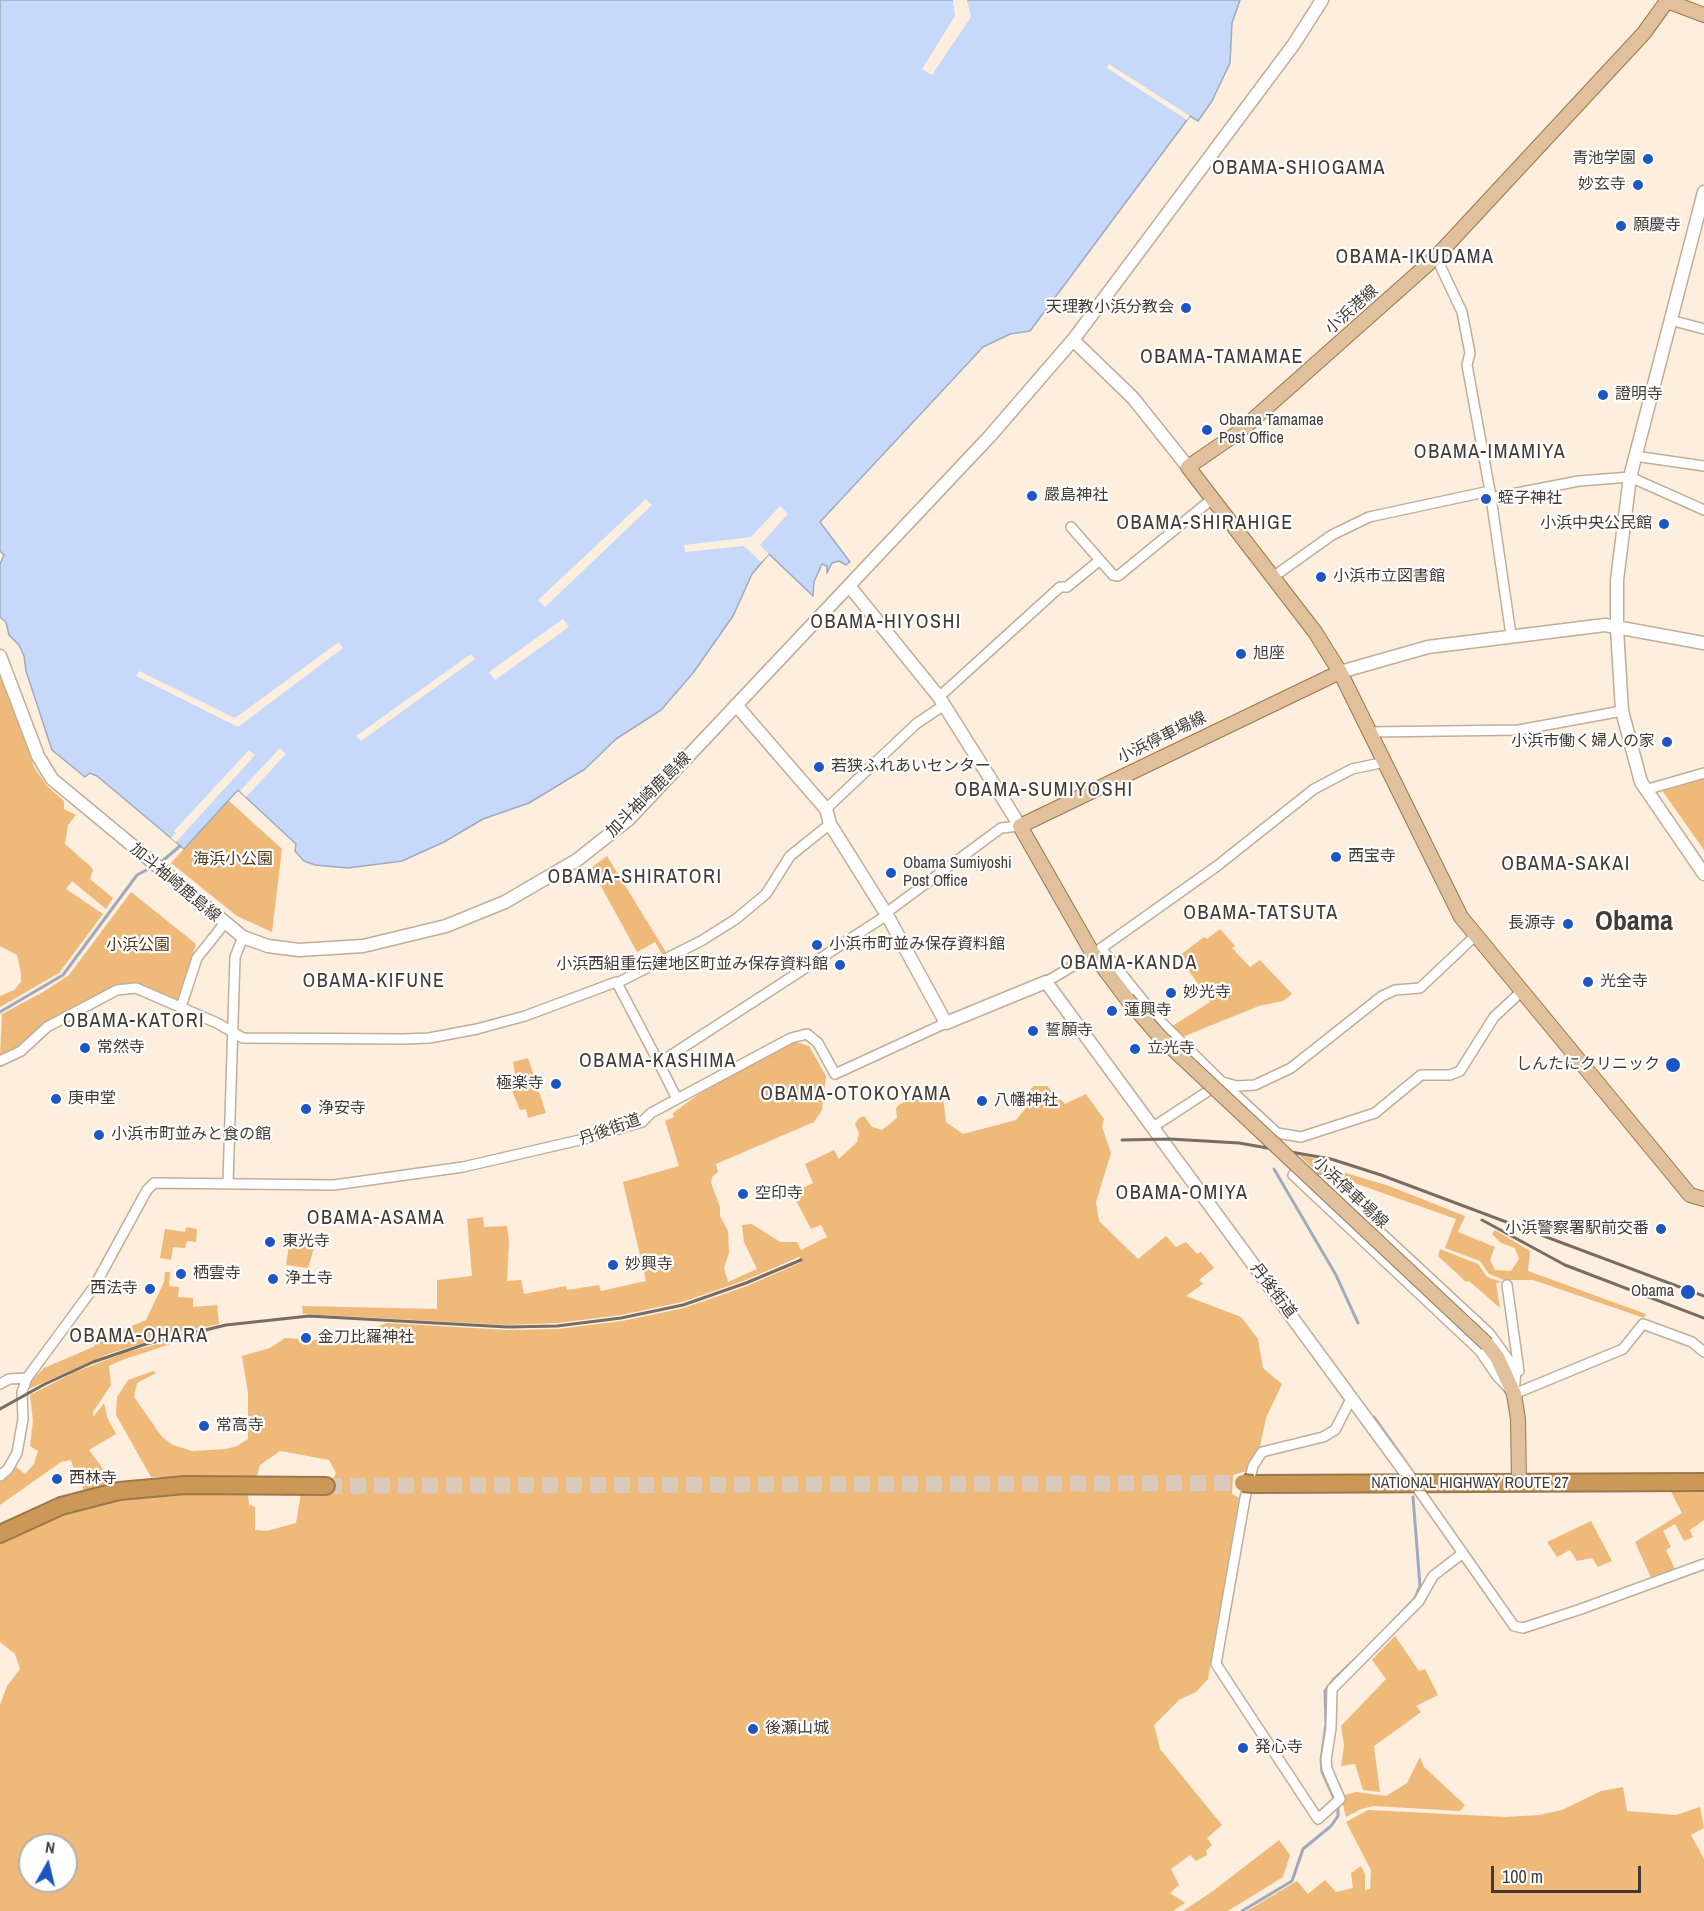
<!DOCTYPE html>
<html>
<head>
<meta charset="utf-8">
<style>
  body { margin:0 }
  #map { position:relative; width:1704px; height:1911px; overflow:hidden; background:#feeedd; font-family:"Archivo Narrow",sans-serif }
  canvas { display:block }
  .north { position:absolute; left:18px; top:1833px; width:60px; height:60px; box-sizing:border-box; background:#fff; border:2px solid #b4b1ad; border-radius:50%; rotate:8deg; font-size:16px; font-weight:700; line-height:24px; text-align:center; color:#433b33 }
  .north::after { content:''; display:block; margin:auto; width:21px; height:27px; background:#1d56c2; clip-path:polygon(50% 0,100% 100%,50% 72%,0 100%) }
  .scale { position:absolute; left:1491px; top:1866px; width:150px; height:27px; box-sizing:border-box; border:3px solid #433b33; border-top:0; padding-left:8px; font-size:18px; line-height:21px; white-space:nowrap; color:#433b33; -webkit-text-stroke:4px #fff; paint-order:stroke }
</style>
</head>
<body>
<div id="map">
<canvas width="1704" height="1911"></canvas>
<div class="north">N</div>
<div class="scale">100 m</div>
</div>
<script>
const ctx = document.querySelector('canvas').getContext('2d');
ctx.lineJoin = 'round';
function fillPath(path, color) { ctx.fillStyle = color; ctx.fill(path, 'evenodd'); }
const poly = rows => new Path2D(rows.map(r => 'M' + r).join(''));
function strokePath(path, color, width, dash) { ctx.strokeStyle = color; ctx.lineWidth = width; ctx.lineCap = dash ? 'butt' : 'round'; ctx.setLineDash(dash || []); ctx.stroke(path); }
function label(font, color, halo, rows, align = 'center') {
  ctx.font = font + ' "Archivo Narrow","Noto Sans JP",sans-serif'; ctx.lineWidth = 4.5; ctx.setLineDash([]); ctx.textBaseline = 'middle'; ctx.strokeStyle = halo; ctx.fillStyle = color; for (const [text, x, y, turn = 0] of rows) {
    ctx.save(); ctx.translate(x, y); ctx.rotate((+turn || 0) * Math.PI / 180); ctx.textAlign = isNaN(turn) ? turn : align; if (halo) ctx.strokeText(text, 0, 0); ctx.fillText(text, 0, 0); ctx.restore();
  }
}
fillPath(poly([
  [0,671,34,767,47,786,64,801,64,809,76,815,68,825,65,844,91,867,93,870,90,879,113,898,106,909,72,881,66,889,103,914,59,973,0,1007,0,996,14,990,21,982,21,973,17,955,0,946],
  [1704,778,1704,850,1661,789],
  [228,800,282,849,272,932,237,916,171,863],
  [607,856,667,954,663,956,655,942,637,952,591,868],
  [131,892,196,944,180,998,174,1000,142,985,121,985,49,1020,14,1049,0,1055,2,1014,43,992,69,975],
  [1220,929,1235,946,1232,948,1250,967,1260,960,1292,994,1283,1001,1259,1006,1182,1037,1171,1027,1210,1002,1179,956,1204,937,1207,939],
  [793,1041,809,1046,826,1076,822,1110,814,1122,716,1164,718,1172,712,1177,711,1183,720,1207,720,1216,728,1231,729,1253,724,1268,728,1282,757,1269,744,1242,742,1225,752,1224,780,1242,797,1242,801,1250,827,1237,821,1225,811,1229,792,1193,813,1183,805,1164,834,1150,839,1159,857,1142,859,1133,855,1124,859,1118,864,1116,872,1127,882,1130,897,1118,896,1108,900,1104,938,1088,943,1097,946,1122,963,1134,1016,1120,1025,1109,1025,1094,1034,1086,1047,1086,1065,1104,1086,1094,1104,1119,1102,1127,1111,1153,1096,1202,1099,1221,1138,1259,1166,1236,1176,1247,1186,1242,1197,1254,1201,1252,1214,1268,1199,1280,1203,1284,1186,1296,1241,1317,1258,1339,1263,1368,1282,1384,1266,1418,1259,1451,1247,1471,1233,1475,1232,1494,1239,1498,1208,1679,1196,1692,1179,1700,1154,1725,1160,1749,1222,1825,1207,1838,1212,1845,1206,1851,1207,1855,1196,1861,1190,1855,1171,1869,1179,1885,1170,1893,1185,1903,1173,1911,0,1911,0,1705,7,1686,20,1669,15,1654,0,1642,0,1543,33,1526,67,1513,105,1502,150,1495,248,1495,249,1504,255,1507,255,1530,267,1531,296,1523,301,1493,326,1492,336,1473,329,1460,280,1451,260,1465,257,1476,151,1477,116,1415,117,1397,128,1380,153,1371,156,1373,137,1383,134,1397,162,1437,173,1445,192,1451,226,1449,237,1446,248,1439,248,1393,242,1356,270,1348,285,1338,298,1339,300,1343,309,1344,313,1340,330,1338,351,1340,358,1334,387,1323,508,1330,558,1329,622,1321,684,1308,747,1286,802,1262,799,1257,746,1280,682,1302,621,1315,557,1323,508,1325,303,1314,302,1306,437,1309,437,1280,472,1276,467,1219,483,1217,484,1227,507,1226,509,1242,507,1281,521,1280,524,1294,566,1286,567,1290,599,1285,601,1291,646,1281,623,1182,679,1166,665,1121,674,1117,673,1113,706,1089],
  [30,1845,66,1845,66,1881,30,1881],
  [528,1058,546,1113,528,1118,526,1109,520,1110,511,1088,502,1090,499,1077,515,1073,513,1062],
  [1299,1155,1327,1161,1326,1167,1389,1186,1465,1216,1458,1232,1495,1247,1490,1260,1495,1270,1511,1271,1519,1259,1515,1248,1501,1243,1492,1234,1495,1230,1530,1251,1528,1271,1646,1314,1644,1318,1533,1280,1504,1280,1489,1274,1480,1261,1445,1248,1456,1219,1346,1180,1318,1173],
  [186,1227,197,1229,196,1242,187,1241,185,1248,173,1247,171,1260,160,1258,165,1229,185,1232],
  [291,1232,300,1233,299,1239,316,1241,308,1268,286,1265],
  [1440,1249,1478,1264,1487,1277,1502,1282,1496,1283,1500,1308,1469,1281,1466,1282,1438,1256],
  [165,1272,170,1272,169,1286,179,1287,178,1297,193,1298,193,1307,217,1305,219,1324,176,1333,108,1354,29,1389,32,1380,44,1368,93,1347,101,1339,146,1320,164,1282],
  [219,1328,122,1360,109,1366,111,1385,93,1412,93,1417,104,1403,107,1417,116,1434,89,1450,116,1486,84,1493,79,1472,74,1470,71,1460,61,1462,0,1505,0,1482,16,1467,25,1474,34,1464,38,1451,30,1446,33,1421,30,1395,75,1372,127,1352],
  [1704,1489,1704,1520,1690,1530,1693,1537,1684,1541,1675,1524,1663,1531,1671,1547,1666,1550,1676,1571,1652,1580,1635,1542,1682,1513,1670,1490],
  [1591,1521,1612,1561,1598,1567,1592,1558,1577,1561,1570,1550,1557,1557,1547,1542],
  [1395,1636,1419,1671,1425,1669,1438,1695,1416,1706,1421,1712,1374,1746,1380,1792,1363,1790,1355,1764,1341,1766,1344,1745,1341,1726,1386,1679,1372,1660],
  [1420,1757,1424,1767,1465,1805,1460,1811,1374,1806,1361,1809,1346,1817,1341,1796,1356,1792,1386,1796,1407,1783],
  [1623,1787,1627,1811,1676,1815,1700,1807,1704,1828,1691,1835,1704,1859,1704,1911,1247,1911,1297,1881,1308,1894,1325,1880,1336,1892,1353,1888,1351,1873,1361,1866,1365,1874,1365,1890,1370,1889,1371,1870,1346,1822,1368,1810,1505,1817,1539,1815,1562,1810,1601,1791],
  [1279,1840,1290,1855,1283,1877,1228,1911,1183,1911,1213,1891]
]), '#efb97a');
const water = poly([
  [0,0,1240,0,1232,23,1230,63,1212,101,1198,121,1190,116,1030,331,1010,334,983,347,820,522,850,562,846,565,839,561,832,563,827,573,827,566,822,564,814,582,813,596,769,554,752,574,733,616,693,673,661,710,616,739,585,769,529,803,483,819,444,842,402,861,348,868,315,865,304,861,295,851,296,844,238,790,184,849,97,776,90,773,85,777,52,750,26,671,24,656,19,645,9,635,6,622,0,617,0,564,4,555,0,551,0,0]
]);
fillPath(water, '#c6d9fa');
strokePath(water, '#9faabe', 1.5);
fillPath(poly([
  [953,0,967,0,971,17,932,75,922,69,955,16],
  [1109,64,1190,116,1187,120,1107,68],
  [646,499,652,505,545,607,538,600],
  [780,506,788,514,760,545,769,554,761,562,744,546,685,552,684,545,751,537],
  [563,619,569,627,495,680,489,672],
  [339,642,343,648,238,727,136,676,139,671,235,718],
  [471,654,475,659,361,741,356,736],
  [280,748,286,754,246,797,240,791],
  [249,750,255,755,176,842,171,838,176,833,174,831]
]), '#feeedd');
strokePath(poly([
  [160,863,180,846],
  [0,1012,63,975,137,875,152,867],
  [1274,1169,1336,1275,1358,1323],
  [1374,1417,1406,1462],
  [1393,1621,1415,1598,1420,1586,1413,1497],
  [1242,1911,1292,1881,1303,1849,1331,1826,1338,1816,1338,1807,1322,1772,1321,1760,1326,1724,1325,1691,1334,1679,1354,1660]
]), '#9faabe', 3);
strokePath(poly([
  [326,1486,1236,1483]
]), '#d9cabb', 16, [16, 8]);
const street = poly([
  [1436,257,1462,312,1470,353,1467,365,1490,491,1511,635],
  [1670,320,1704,329],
  [1635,456,1704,466],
  [1491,498,1579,481,1630,477,1704,510],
  [1071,527,1113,575,1118,576,1212,499],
  [1273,577,1332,535,1369,517,1490,491],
  [939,697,1060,587,1067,587,1100,560],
  [1371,732,1519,730,1622,711],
  [1645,790,1704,773],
  [826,809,916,724,944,705],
  [886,913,1001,828,1020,826],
  [1101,948,1157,1018,1222,1082,1277,1133,1301,1137,1375,1113,1421,1075,1450,1075,1460,1071,1494,1017,1522,991],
  [1046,982,1093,954,1217,866,1314,789,1352,769,1385,762],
  [181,1007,197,958,224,924],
  [0,1061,21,1051,47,1027,117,990,136,988,217,1023,243,1038,404,1039,429,1038,477,1029,525,1016,616,982],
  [659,1063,617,983,701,941,736,919,766,894,790,856,830,824],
  [677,1099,659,1063,887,915],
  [1153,1127,1222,1082,1237,1086,1255,1085,1291,1068,1382,996,1395,990,1420,988,1475,936],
  [1293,1175,1324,1180,1489,1333,1516,1370,1514,1394,1497,1376,1480,1351,1293,1175],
  [228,1183,235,957,243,937],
  [1507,1285,1519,1371],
  [0,1384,9,1379,27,1378],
  [1514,1394,1623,1349,1643,1324,1692,1342,1704,1352],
  [1352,1397,1335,1430,1323,1437,1262,1452,1253,1466,1245,1498,1216,1664,1318,1819,1340,1799,1327,1769,1326,1760,1331,1728,1332,1689,1419,1601,1433,1576,1463,1553],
  [0,1476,8,1469,17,1453,23,1419,22,1392,27,1378,94,1287,147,1190,154,1183,334,1185,463,1167,584,1139,642,1122,651,1113,791,1038,807,1034,818,1043,835,1074,946,1023],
  [1415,1485,1514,1626,1523,1628,1581,1609,1704,1564]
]);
const secondary = poly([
  [1704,192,1630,477,1617,580,1617,629,1622,711,1641,782,1704,874],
  [1073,340,1133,398,1188,467],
  [850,587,939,697,1020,826],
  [0,656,38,756,52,779,243,937,268,946,299,950,363,946,446,926,505,902,577,860,629,819,990,436,1073,340,1294,44,1322,0],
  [1340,672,1428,647,1605,625,1704,643],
  [736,705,826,809,830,824,887,915,946,1023,1046,982,1415,1485]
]);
const primary = poly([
  [1704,15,1667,1,1644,33,1436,257,1239,432,1188,467,1315,632,1340,672,1461,917,1690,1195,1704,1199],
  [1127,999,1093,954,1020,826,1340,672],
  [1487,1344,1497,1357,1514,1394,1518,1419,1519,1483]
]);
const highway = poly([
  [1253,1484,1704,1482],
  [0,1534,61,1506,119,1491,185,1485,326,1486]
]);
strokePath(street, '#c0ae99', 12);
strokePath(secondary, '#c0ae99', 15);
strokePath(primary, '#9c774b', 16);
strokePath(highway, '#9c774b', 20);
strokePath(street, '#fff', 9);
strokePath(secondary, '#fff', 12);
strokePath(primary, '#e0c19b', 14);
strokePath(highway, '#cc9858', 16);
strokePath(poly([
  [1122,1140,1170,1139,1239,1143,1331,1159,1381,1175,1704,1296],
  [1482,1220,1565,1265,1704,1318],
  [0,1409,45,1384,93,1362,146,1344,226,1325,309,1316,508,1327,557,1326,621,1318,683,1305,746,1283,801,1260]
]), '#776d62', 3);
const primaryBridge = poly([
  [1127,999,1159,1036,1487,1344]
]);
const highwayBridge = poly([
  [1243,1483,1253,1484]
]);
strokePath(primaryBridge, '#9c774b', 16, []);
strokePath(highwayBridge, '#9c774b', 20, []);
strokePath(primaryBridge, '#e0c19b', 14);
strokePath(highwayBridge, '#cc9858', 16);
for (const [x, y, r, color] of [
  [1648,159,6,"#1d56c2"],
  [1638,185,6,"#1d56c2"],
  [1621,226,6,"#1d56c2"],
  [1186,308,6,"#1d56c2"],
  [1603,395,6,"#1d56c2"],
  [1207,430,6,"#1d56c2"],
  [1032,496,6,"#1d56c2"],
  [1486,499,6,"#1d56c2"],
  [1664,524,6,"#1d56c2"],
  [1321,577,6,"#1d56c2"],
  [1241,654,6,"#1d56c2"],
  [1667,742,6,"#1d56c2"],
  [819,767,6,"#1d56c2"],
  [1336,857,6,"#1d56c2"],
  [891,873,6,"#1d56c2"],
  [1568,924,6,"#1d56c2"],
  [817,945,6,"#1d56c2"],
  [840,965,6,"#1d56c2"],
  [1588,982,6,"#1d56c2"],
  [1171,993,6,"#1d56c2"],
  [1112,1011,6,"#1d56c2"],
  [1033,1031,6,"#1d56c2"],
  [85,1048,6,"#1d56c2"],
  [1135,1049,6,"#1d56c2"],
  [1673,1065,8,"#1d56c2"],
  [556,1084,6,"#1d56c2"],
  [56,1099,6,"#1d56c2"],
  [982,1101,6,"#1d56c2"],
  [306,1109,6,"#1d56c2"],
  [99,1135,6,"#1d56c2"],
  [743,1194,6,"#1d56c2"],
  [1661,1229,6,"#1d56c2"],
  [270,1242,6,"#1d56c2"],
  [613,1265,6,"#1d56c2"],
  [181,1274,6,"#1d56c2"],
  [273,1279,6,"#1d56c2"],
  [150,1289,6,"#1d56c2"],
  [1688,1292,8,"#1d56c2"],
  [306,1338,6,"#1d56c2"],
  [204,1426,6,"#1d56c2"],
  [57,1479,6,"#1d56c2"],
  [753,1729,6,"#1d56c2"],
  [1243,1748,6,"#1d56c2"]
]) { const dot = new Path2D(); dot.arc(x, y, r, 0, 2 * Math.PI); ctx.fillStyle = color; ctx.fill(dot); strokePath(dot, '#fff', 2); }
label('16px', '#433b33', '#fff', [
  ["青池学園",1636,159,"right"],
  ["妙玄寺",1626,185,"right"],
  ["願慶寺",1633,226],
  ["天理教小浜分教会",1174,308,"right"],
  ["證明寺",1615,395],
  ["Obama Tamamae",1219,421],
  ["Post Office",1219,439],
  ["嚴島神社",1044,496],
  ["蛭子神社",1498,499],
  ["小浜中央公民館",1652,524,"right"],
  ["小浜市立図書館",1333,577],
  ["旭座",1253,654],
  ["小浜市働く婦人の家",1655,742,"right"],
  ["若狭ふれあいセンター",831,767],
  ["西宝寺",1348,857],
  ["Obama Sumiyoshi",903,864],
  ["Post Office",903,882],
  ["長源寺",1556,924,"right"],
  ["小浜市町並み保存資料館",829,945],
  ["小浜西組重伝建地区町並み保存資料館",828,965,"right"],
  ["光全寺",1600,982],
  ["妙光寺",1183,993],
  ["蓮興寺",1124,1011],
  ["誓願寺",1045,1031],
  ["常然寺",97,1048],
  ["立光寺",1147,1049],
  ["しんたにクリニック",1660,1065,"right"],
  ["極楽寺",544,1084,"right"],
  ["庚申堂",68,1099],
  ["八幡神社",994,1101],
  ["浄安寺",318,1109],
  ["小浜市町並みと食の館",111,1135],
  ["空印寺",755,1194],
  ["小浜警察署駅前交番",1649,1229,"right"],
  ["東光寺",282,1242],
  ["妙興寺",625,1265],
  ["栖雲寺",193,1274],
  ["浄土寺",285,1279],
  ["西法寺",138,1289,"right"],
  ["Obama",1674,1292,"right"],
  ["金刀比羅神社",318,1338],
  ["常高寺",216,1426],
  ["西林寺",69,1479],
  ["後瀬山城",765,1729],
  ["発心寺",1255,1748]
], 'left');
label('16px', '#433b33', '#fff', [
  ["小浜港線",1352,310,-42],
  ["小浜停車場線",1162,738,-26],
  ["加斗袖崎鹿島線",649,795,-45],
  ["加斗袖崎鹿島線",175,883,40],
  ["丹後街道",610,1130,-19],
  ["小浜停車場線",1350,1193,43],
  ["丹後街道",1273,1291,53],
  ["NATIONAL HIGHWAY ROUTE 27",1470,1484]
]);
label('16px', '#523613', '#fff', [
  ["海浜小公園",233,860],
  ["小浜公園",138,946]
]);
ctx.letterSpacing = '1.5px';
label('20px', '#433b33', '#fff', [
  ["OBAMA-SHIOGAMA",1299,169],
  ["OBAMA-IKUDAMA",1415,258],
  ["OBAMA-TAMAMAE",1222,358],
  ["OBAMA-IMAMIYA",1490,453],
  ["OBAMA-SHIRAHIGE",1205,524],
  ["OBAMA-HIYOSHI",886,623],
  ["OBAMA-SUMIYOSHI",1044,791],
  ["OBAMA-SAKAI",1566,865],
  ["OBAMA-SHIRATORI",635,878],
  ["OBAMA-TATSUTA",1261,914],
  ["OBAMA-KANDA",1129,964],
  ["OBAMA-KIFUNE",374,982],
  ["OBAMA-KATORI",134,1022],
  ["OBAMA-KASHIMA",658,1062],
  ["OBAMA-OTOKOYAMA",856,1095],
  ["OBAMA-OMIYA",1182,1194],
  ["OBAMA-ASAMA",376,1219],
  ["OBAMA-OHARA",139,1337]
]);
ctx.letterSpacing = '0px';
label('bold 28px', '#433b33', '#fff', [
  ["Obama",1634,922]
]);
</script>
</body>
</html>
